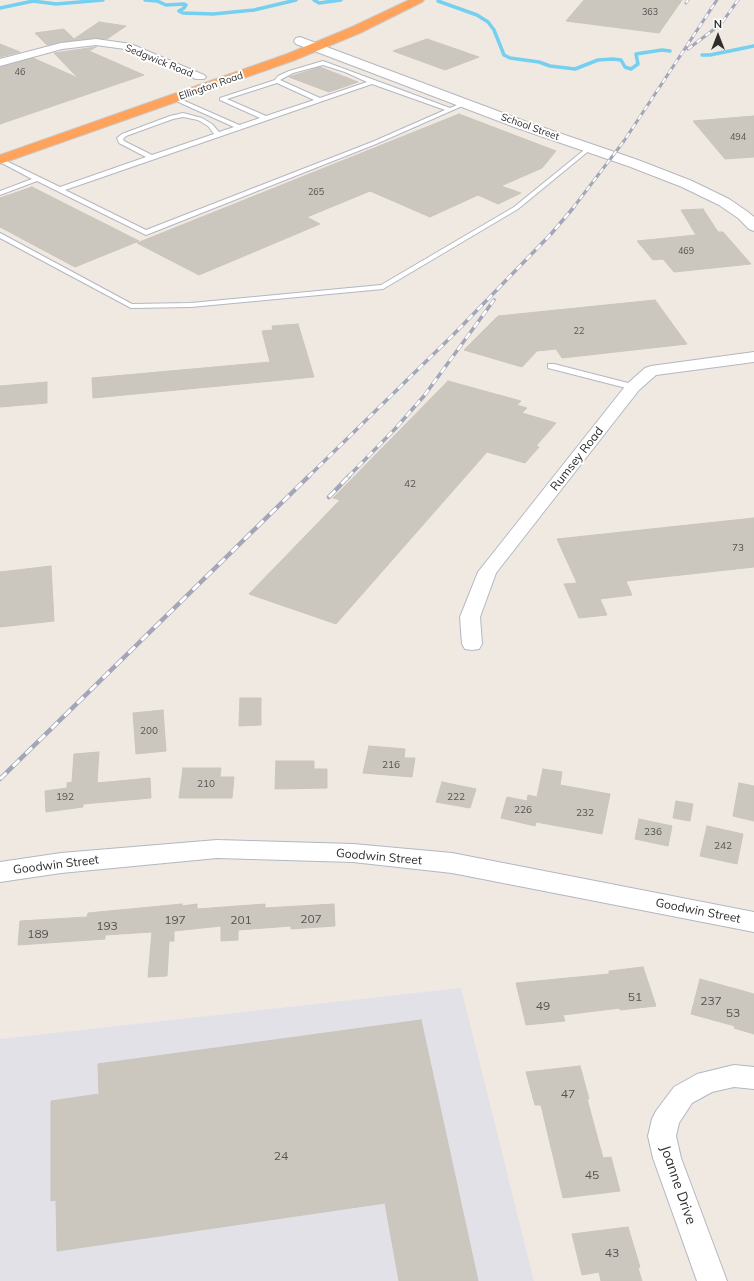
<!DOCTYPE html>
<html>
<head>
<meta charset="utf-8">
<style>
  body { margin:0 }
  #map { position:relative; width:754px; height:1281px; overflow:hidden; background:#efe9e1; font-family:Mulish,sans-serif }
  canvas { display:block }
  .north { position:absolute; left:698px; top:16px; width:40px; height:40px; -webkit-text-stroke:3px #fff; paint-order:stroke; rotate:0deg; font-size:11px; font-weight:700; line-height:16px; text-align:center; color:#2e2e2e }
  .north::after { content:''; display:block; margin:auto; width:14px; height:18px; background:#2e2e2e; clip-path:polygon(50% 0,100% 100%,50% 72%,0 100%) }
</style>
</head>
<body>
<div id="map">
<canvas width="754" height="1281"></canvas>
<div class="north">N</div>
</div>
<script>
const ctx = document.querySelector('canvas').getContext('2d');
ctx.lineJoin = 'round';
function fillPath(path, color) { ctx.fillStyle = color; ctx.fill(path, 'evenodd'); }
const poly = rows => new Path2D(rows.map(r => 'M' + r).join(''));
function strokePath(path, color, width, dash) { ctx.strokeStyle = color; ctx.lineWidth = width; ctx.lineCap = dash ? 'butt' : 'round'; ctx.setLineDash(dash || []); ctx.stroke(path); }
function label(font, color, halo, rows, align = 'center') {
  ctx.font = font + ' Mulish,sans-serif'; ctx.lineWidth = 4; ctx.setLineDash([]); ctx.textBaseline = 'middle'; ctx.strokeStyle = halo; ctx.fillStyle = color; for (const [text, x, y, turn = 0] of rows) {
    ctx.save(); ctx.translate(x, y); ctx.rotate((+turn || 0) * Math.PI / 180); ctx.textAlign = isNaN(turn) ? turn : align; if (halo) ctx.strokeText(text, 0, 0); ctx.fillText(text, 0, 0); ctx.restore();
  }
}
fillPath(poly([
  [461,988,534,1281,0,1281,0,1039]
]), '#e3e1e8');
strokePath(poly([
  [145,0,157,1,166,5,184,4,186,5,184,8,179,11,183,13,213,14,254,10,296,0],
  [314,0,319,3,341,0],
  [438,1,477,15,488,22,494,30,504,55,510,58,539,62,550,66,575,69,598,60,613,59,621,60,625,67,631,69,638,64,636,54,662,50,670,51],
  [0,8,33,1,56,4,103,0],
  [702,55,710,55,754,46]
]), '#75cff0', 3.5);
const building = poly([
  [584,0,682,0,659,33,566,21,584,0],
  [99,22,126,26,107,39,96,38,61,42,47,45,35,33,64,29,74,39,99,22],
  [427,39,479,57,445,70,393,51,427,39],
  [0,44,20,52,0,57,0,44],
  [96,47,89,51,144,75,0,124,0,67,33,58,78,78,54,53,96,47],
  [320,67,358,82,329,92,289,77,320,67],
  [459,114,556,151,542,168,501,186,521,193,498,204,478,195,430,217,370,191,307,217,320,224,199,275,137,243,459,114],
  [754,116,754,157,725,159,693,121,754,116],
  [32,187,139,241,75,267,0,227,0,198,32,187],
  [703,209,718,232,723,232,751,264,674,272,663,259,653,260,637,241,696,235,681,210,703,209],
  [655,300,687,344,562,358,556,349,537,351,522,367,464,350,498,316,655,300],
  [298,324,314,377,93,398,92,378,270,362,262,331,273,330,272,326,298,324],
  [448,381,521,401,517,405,527,408,522,413,556,423,536,446,539,447,525,463,487,452,336,624,249,594,340,500,333,498,448,381],
  [47,382,47,403,0,407,0,386,47,382],
  [754,518,754,567,626,581,632,595,600,599,607,615,579,618,564,584,577,583,557,539,754,518],
  [51,566,54,621,0,627,0,572,51,566],
  [240,698,261,698,261,725,239,726,240,698],
  [163,710,166,751,136,754,133,713,163,710],
  [369,746,405,749,404,758,415,758,412,777,363,773,369,746],
  [99,752,97,783,150,778,151,798,83,804,83,807,46,812,45,791,67,788,67,783,72,782,74,754,99,752],
  [276,761,314,761,314,769,327,769,327,788,275,789,276,761],
  [183,768,221,768,220,777,234,777,232,798,179,798,183,768],
  [543,769,562,772,560,785,610,794,602,834,536,822,535,826,501,818,507,797,527,801,528,795,537,797,543,769],
  [442,782,476,789,470,808,436,802,442,782],
  [739,783,754,786,754,821,733,816,739,783],
  [676,801,693,804,690,821,673,818,676,801],
  [639,819,672,826,668,846,635,839,639,819],
  [707,826,743,834,737,864,700,856,707,826],
  [182,904,182,906,197,904,197,909,265,904,265,908,334,904,335,926,291,929,291,926,238,930,238,940,221,941,221,926,174,931,174,941,169,941,167,976,148,977,152,932,105,935,105,939,18,945,20,921,87,917,88,913,182,904],
  [643,967,656,1006,620,1010,620,1008,563,1015,565,1021,526,1025,516,983,609,974,609,971,643,967],
  [700,979,754,994,754,1034,734,1028,735,1026,691,1014,700,979],
  [421,1020,478,1281,399,1281,385,1203,57,1251,56,1200,51,1201,51,1101,99,1094,98,1064,421,1020],
  [580,1066,589,1099,587,1099,603,1158,611,1157,620,1191,563,1198,541,1105,535,1105,526,1072,580,1066],
  [628,1227,640,1267,638,1268,642,1281,601,1281,599,1272,582,1275,572,1234,628,1227]
]);
fillPath(building, '#cbc7bf');
strokePath(building, '#cbc5ba', 1);
const lane = poly([
  [323,61,450,108,464,102,469,103,376,144,146,235,37,181,0,195,0,191,32,179,0,162,0,158,60,187,146,157,119,143,117,138,122,134,170,116,183,113,202,118,212,124,219,132,234,127,174,100,174,98,178,98,239,125,260,118,220,100,220,98,275,80,278,76,289,71,323,61],
  [323,65,345,72,367,82,320,98,280,80,293,73,323,65],
  [277,83,314,100,266,116,227,99,277,83],
  [372,84,445,110,372,142,146,230,65,190,372,84],
  [183,117,198,120,208,126,214,134,152,155,124,141,123,139,126,136,173,119,183,117],
  [589,146,592,148,591,149,518,209,383,289,191,307,131,308,0,238,0,233,2,234,132,304,191,303,381,285,514,207,589,146],
  [548,364,554,364,636,385,637,387,633,389,630,389,548,368,548,364]
]);
const street = poly([
  [96,39,131,44,204,75,206,77,204,79,196,79,125,49,96,45,62,49,0,66,0,59,61,43,96,39],
  [754,352,754,362,656,375,639,390,496,573,480,617,482,644,479,649,472,650,465,649,462,644,460,617,478,572,627,384,645,368,651,366,754,352],
  [734,1065,754,1067,754,1089,734,1087,712,1092,692,1103,679,1123,676,1136,681,1158,727,1281,697,1281,653,1158,648,1136,652,1119,656,1111,674,1087,697,1074,734,1065]
]);
const secondary = poly([
  [300,37,527,122,638,160,692,181,729,199,748,212,754,217,754,231,749,229,738,218,719,205,682,187,628,166,517,128,296,44,294,41,296,38,300,37],
  [217,840,353,844,452,853,754,912,754,932,452,873,353,862,217,858,61,873,0,882,0,862,61,853,217,840]
]);
const highway = poly([
  [409,0,424,0,422,2,360,33,295,60,0,164,0,155,287,54,352,27,409,0]
]);
strokePath(lane, '#b4b7c1', 2);
strokePath(street, '#b4b7c1', 2);
strokePath(secondary, '#b4b7c1', 2);
strokePath(highway, '#c9c9c9', 2);
fillPath(lane, '#fff');
fillPath(street, '#fff');
fillPath(secondary, '#fff');
fillPath(highway, '#ffa35c');
const railFar2 = poly([
  [686,3,688,0],
  [688,49,721,24,738,0],
  [573,208,624,141,717,0]
]);
const railFar1 = poly([
  [308,477,453,335,551,234,574,207],
  [348,477,395,429,424,396,494,300]
]);
const rail = poly([
  [329,497,349,476],
  [0,779,309,476]
]);
strokePath(railFar2, '#a3a6b8', 3);
strokePath(railFar1, '#a3a6b8', 3.5);
strokePath(rail, '#a3a6b8', 4.5);
strokePath(railFar2, '#fff', 2, [5.5]);
strokePath(railFar1, '#fff', 2.5, [7]);
strokePath(rail, '#fff', 3, [9]);
label('9px', '#555452', null, [
  ["363",650,12],
  ["46",20,72],
  ["494",738,137],
  ["265",316,192],
  ["469",686,251],
  ["22",579,331]
]);
label('10px', '#2e2e2e', '#fff', [
  ["Sedgwick Road",159,61,22],
  ["Ellington Road",211,86,-19],
  ["School Street",530,127,20]
]);
label('10px', '#555452', null, [
  ["42",410,484],
  ["73",738,548],
  ["200",149,731],
  ["216",391,765],
  ["210",206,784],
  ["192",65,797],
  ["222",456,797],
  ["226",523,810],
  ["232",585,813],
  ["236",653,832],
  ["242",723,846]
]);
label('12px', '#2e2e2e', '#fff', [
  ["Rumsey Road",577,459,-52],
  ["Goodwin Street",379,857,5],
  ["Goodwin Street",56,865,-7],
  ["Goodwin Street",698,911,11]
]);
label('12px', '#555452', null, [
  ["207",311,919],
  ["197",175,920],
  ["201",241,920],
  ["193",107,926],
  ["189",38,934],
  ["51",635,997],
  ["237",711,1001],
  ["49",543,1006],
  ["53",733,1013],
  ["47",568,1094],
  ["24",281,1156],
  ["45",592,1175],
  ["43",612,1253]
]);
label('14px', '#2e2e2e', '#fff', [
  ["Joanne Drive",678,1185,71]
]);
</script>
</body>
</html>
